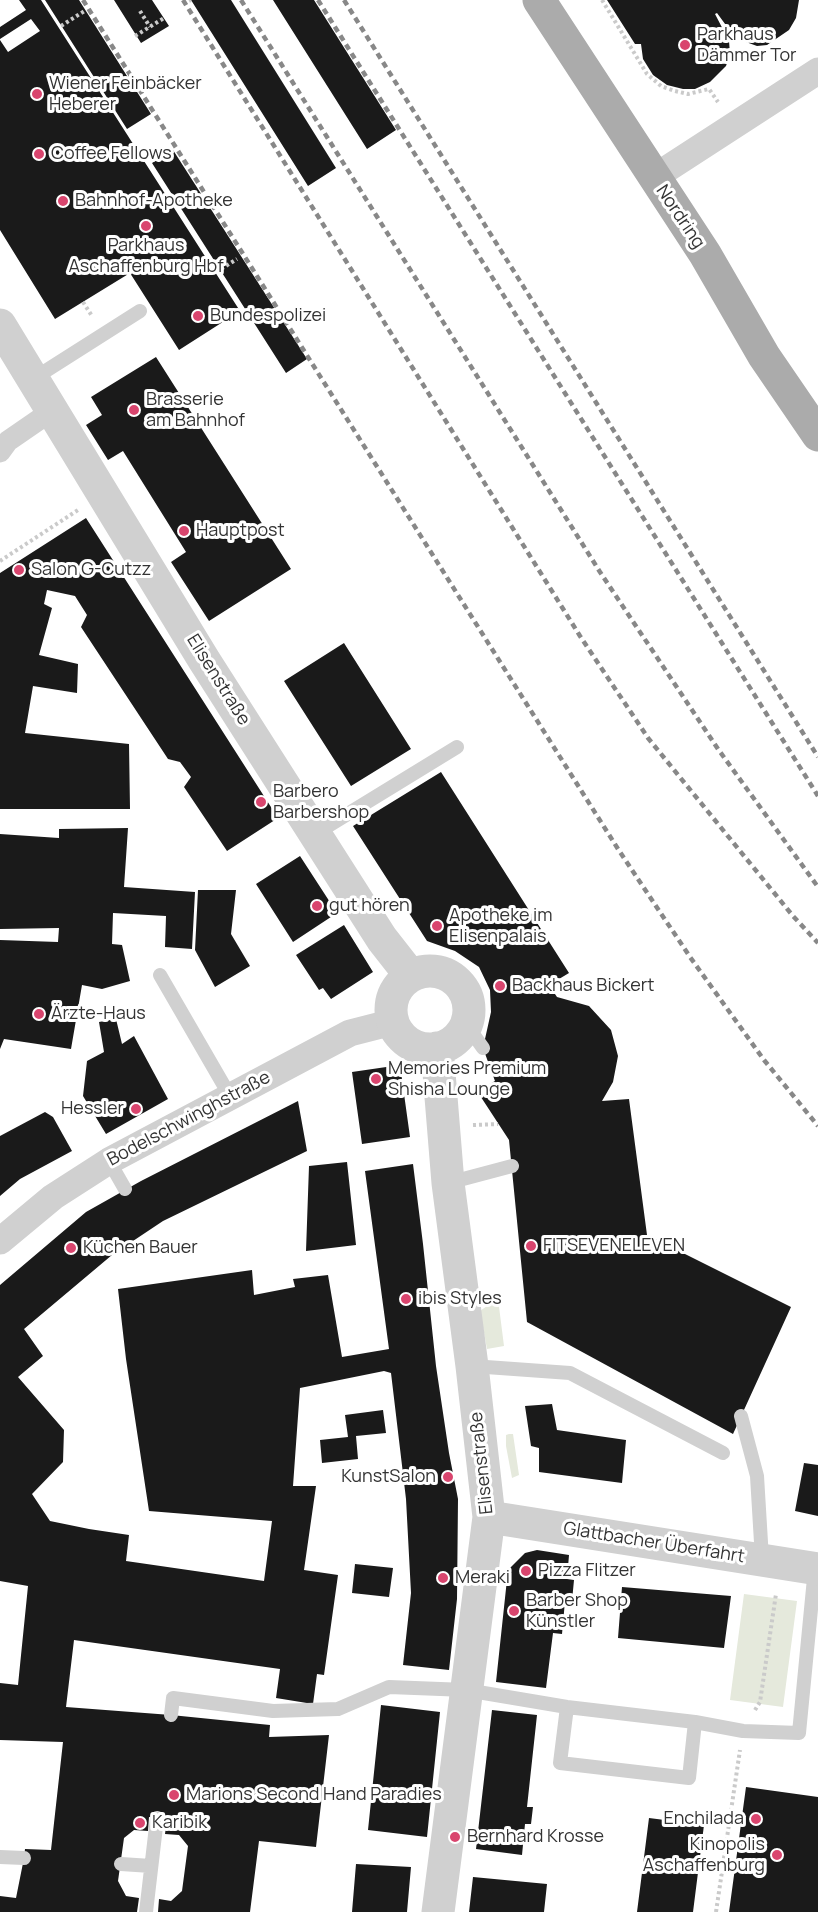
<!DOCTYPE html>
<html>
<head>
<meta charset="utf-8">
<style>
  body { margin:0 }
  canvas { display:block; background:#fff }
</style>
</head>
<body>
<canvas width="818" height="1912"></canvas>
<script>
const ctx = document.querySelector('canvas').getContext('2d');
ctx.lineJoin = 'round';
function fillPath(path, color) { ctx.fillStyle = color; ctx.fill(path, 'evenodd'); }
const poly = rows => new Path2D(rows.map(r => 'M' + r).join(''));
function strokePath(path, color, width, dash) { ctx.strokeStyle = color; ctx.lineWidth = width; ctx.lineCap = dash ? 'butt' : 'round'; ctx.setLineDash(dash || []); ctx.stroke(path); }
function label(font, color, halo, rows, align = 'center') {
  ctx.font = font + ' Manrope,sans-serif'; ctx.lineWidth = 6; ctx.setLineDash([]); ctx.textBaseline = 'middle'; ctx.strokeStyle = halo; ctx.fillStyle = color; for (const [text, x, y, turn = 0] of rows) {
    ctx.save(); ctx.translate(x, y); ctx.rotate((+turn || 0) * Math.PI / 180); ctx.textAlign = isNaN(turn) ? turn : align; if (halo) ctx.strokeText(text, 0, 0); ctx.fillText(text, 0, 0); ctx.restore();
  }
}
fillPath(poly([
  [497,1291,504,1346,487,1349,480,1311,487,1306],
  [509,1434,513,1434,519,1475,512,1478,506,1446,506,1435],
  [744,1594,797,1601,783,1707,730,1700]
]), '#e5e9dc');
fillPath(poly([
  [19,0,41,0,240,311,179,350,130,273,55,319,0,230,0,40,8,52,40,31,31,19,0,39,0,27,26,10],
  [45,0,79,0,151,114,127,129],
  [114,0,152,0,169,26,141,43],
  [191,0,231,0,336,168,308,186],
  [273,0,314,0,396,130,367,149],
  [607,0,799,0,796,18,789,30,767,45,757,46,746,42,728,28,717,13,715,14,729,41,730,54,726,66,710,82,695,89,683,89,667,85,653,75,643,59,641,44,635,44],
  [173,150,307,359,286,373,152,163],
  [156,357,291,569,209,621,171,562,186,552,123,451,108,460,86,425,102,415,91,397],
  [86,518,278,818,227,851,184,787,191,777,180,762,168,759,81,627,87,615,75,596,47,590,44,604,52,608,39,655,78,664,77,693,33,686,25,733,129,744,130,809,0,809,0,573],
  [344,643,411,749,351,786,284,681],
  [441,772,569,973,549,985,557,997,589,1006,611,1030,618,1056,613,1082,602,1101,629,1099,647,1235,791,1307,733,1434,527,1322,509,1140,477,1091,495,1081,483,1048,491,1012,490,990,479,967,455,951,427,941,353,826],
  [128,828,124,887,195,892,192,949,165,947,166,916,113,913,112,944,122,945,130,981,102,989,82,985,71,1049,4,1039,0,1049,0,940,58,942,59,928,0,929,0,834,59,838,59,829],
  [300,856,337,913,293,942,256,884],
  [198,890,236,890,231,934,250,966,215,987,195,950],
  [344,925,373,972,331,999,323,988,319,990,296,955],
  [116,1019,122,1044,134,1036,168,1099,106,1134,83,1096,87,1061,104,1052,99,1022],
  [400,1065,410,1137,362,1144,352,1072],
  [298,1101,307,1151,163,1221,112,1255,24,1329,43,1356,18,1377,64,1430,63,1462,32,1494,50,1521,89,1529,129,1535,126,1561,264,1581,272,1521,149,1511,126,1359,118,1289,252,1270,254,1295,295,1287,293,1279,328,1275,342,1357,389,1349,365,1171,413,1164,423,1244,436,1366,449,1453,458,1499,457,1599,449,1670,403,1665,411,1593,406,1499,391,1373,384,1371,300,1388,293,1486,316,1486,304,1570,338,1575,324,1675,317,1674,313,1704,276,1698,280,1669,74,1640,66,1707,171,1715,270,1725,269,1737,329,1735,316,1847,259,1841,250,1912,158,1912,159,1899,171,1901,182,1891,188,1846,179,1835,165,1834,167,1819,149,1817,148,1831,134,1830,124,1838,118,1881,126,1896,139,1898,137,1912,0,1912,0,1896,16,1898,24,1858,25,1849,51,1850,63,1742,0,1740,0,1683,18,1685,28,1586,0,1581,0,1285,86,1212,141,1181],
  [45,1112,53,1117,72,1151,20,1179,0,1196,0,1136],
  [347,1162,356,1245,306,1251,309,1166],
  [552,1404,557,1430,626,1440,622,1483,539,1472,539,1448,531,1446,525,1406],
  [383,1410,386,1433,356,1436,358,1459,322,1463,320,1440,348,1437,345,1415],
  [804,1463,818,1465,818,1516,795,1511],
  [537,1550,569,1555,567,1579,574,1580,572,1601,565,1601,562,1634,553,1633,546,1688,496,1682,508,1570,525,1553],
  [355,1564,393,1568,389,1597,352,1593],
  [622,1587,731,1596,724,1648,618,1638],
  [381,1705,440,1712,427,1837,368,1830],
  [492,1710,537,1715,527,1807,533,1807,531,1824,525,1824,522,1855,476,1849],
  [746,1787,818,1797,818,1912,729,1912],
  [649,1818,704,1825,693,1912,637,1912],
  [356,1864,411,1867,407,1912,352,1912],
  [473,1877,547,1884,544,1912,469,1912]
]), '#1a1a1a');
strokePath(poly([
  [602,0,647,74,661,86,675,91,688,94,709,89,718,102],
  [189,1,191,0],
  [140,11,150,27],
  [61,26,86,10],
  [135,36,164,18],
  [216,272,237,259],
  [83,302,92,316],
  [0,561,78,510],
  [473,1125,498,1124],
  [755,1710,760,1702,776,1594],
  [716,1912,740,1750]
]), '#cacaca', 4, [3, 3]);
strokePath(poly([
  [33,379,140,311],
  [315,834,457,747],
  [160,975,230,1096],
  [466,1024,483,1048],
  [109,1161,125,1189],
  [448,1183,512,1166],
  [472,1366,570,1373,723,1453],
  [741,1416,757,1476,762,1559],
  [567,1707,560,1763,689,1778,695,1722],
  [171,1715,173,1698,273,1711,338,1709,389,1687,466,1690,567,1707,695,1722,743,1731,799,1733,815,1568],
  [0,1857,24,1858],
  [121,1864,151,1866],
  [146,1912,157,1818]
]), '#d0d0d0', 14);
strokePath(poly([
  [0,452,8,441,53,410]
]), '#d0d0d0', 21);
strokePath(poly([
  [653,178,818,71],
  [0,1241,53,1197,109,1161,350,1033,393,1022]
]), '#d0d0d0', 27);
strokePath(poly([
  [0,325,204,660,382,939,411,976],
  '391 1010a39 39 0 1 1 78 0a39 39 0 1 1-78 0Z',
  [437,1048,448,1183,472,1366,489,1517,438,1912],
  [489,1517,818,1569]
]), '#d0d0d0', 33);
strokePath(poly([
  [539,0,705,254,764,356,818,435]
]), '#ababab', 33);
strokePath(poly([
  [83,0,618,849,690,957,764,1060,818,1126],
  [183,0,580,636,648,738,793,916,818,943],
  [241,0,600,572,718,749,818,887],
  [318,0,818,796],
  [344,0,818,757]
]), '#888', 4.5, [6, 4.5]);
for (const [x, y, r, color] of [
  [685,45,6,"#d9456e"],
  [37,94,6,"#d9456e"],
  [39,154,6,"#d9456e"],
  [63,201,6,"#d9456e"],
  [146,226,6,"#d9456e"],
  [198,316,6,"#d9456e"],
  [134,410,6,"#d9456e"],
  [184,531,6,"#d9456e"],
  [19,570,6,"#d9456e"],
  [261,802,6,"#d9456e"],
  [317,906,6,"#d9456e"],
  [437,926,6,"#d9456e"],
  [500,986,6,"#d9456e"],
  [39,1014,6,"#d9456e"],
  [376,1079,6,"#d9456e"],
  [136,1109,6,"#d9456e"],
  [531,1246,6,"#d9456e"],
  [71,1248,6,"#d9456e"],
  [406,1299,6,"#d9456e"],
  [448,1477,6,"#d9456e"],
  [526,1571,6,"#d9456e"],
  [443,1578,6,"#d9456e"],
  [514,1611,6,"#d9456e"],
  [174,1795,6,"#d9456e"],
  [756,1819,6,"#d9456e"],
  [140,1823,6,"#d9456e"],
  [455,1837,6,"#d9456e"],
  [777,1855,6,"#d9456e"]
]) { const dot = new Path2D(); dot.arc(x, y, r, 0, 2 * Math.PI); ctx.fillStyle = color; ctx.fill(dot); strokePath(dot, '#fff', 2); }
label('18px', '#333', '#fff', [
  ["Parkhaus",697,35],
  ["Dämmer Tor",697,56],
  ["Wiener Feinbäcker",49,84],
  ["Heberer",49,105],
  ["Coffee Fellows",51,154],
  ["Bahnhof-Apotheke",75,201],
  ["Parkhaus",146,246,"center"],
  ["Aschaffenburg Hbf",146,267,"center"],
  ["Bundespolizei",210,316],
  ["Brasserie",146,400],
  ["am Bahnhof",146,421],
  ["Hauptpost",196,531],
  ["Salon G-Cutzz",31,570],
  ["Barbero",273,792],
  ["Barbershop",273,813],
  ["gut hören",329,906],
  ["Apotheke im",449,916],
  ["Elisenpalais",449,937],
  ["Backhaus Bickert",512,986],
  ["Ärzte-Haus",51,1014],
  ["Memories Premium",388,1069],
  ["Shisha Lounge",388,1090],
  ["Hessler",124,1109,"right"],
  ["FITSEVENELEVEN",543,1246],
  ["Küchen Bauer",83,1248],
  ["ibis Styles",418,1299],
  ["KunstSalon",436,1477,"right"],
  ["Pizza Flitzer",538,1571],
  ["Meraki",455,1578],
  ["Barber Shop",526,1601],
  ["Künstler",526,1622],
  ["Marions Second Hand Paradies",186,1795],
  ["Enchilada",744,1819,"right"],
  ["Karibik",152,1823],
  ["Bernhard Krosse",467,1837],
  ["Kinopolis",765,1845,"right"],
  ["Aschaffenburg",765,1866,"right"]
], 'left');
label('18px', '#333', '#fff', [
  ["Nordring",680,217,56],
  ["Elisenstraße",218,680,58],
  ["Bodelschwinghstraße",189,1119,-28],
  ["Elisenstraße",482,1463,-96],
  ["Glattbacher Überfahrt",654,1543,9]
]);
</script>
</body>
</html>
